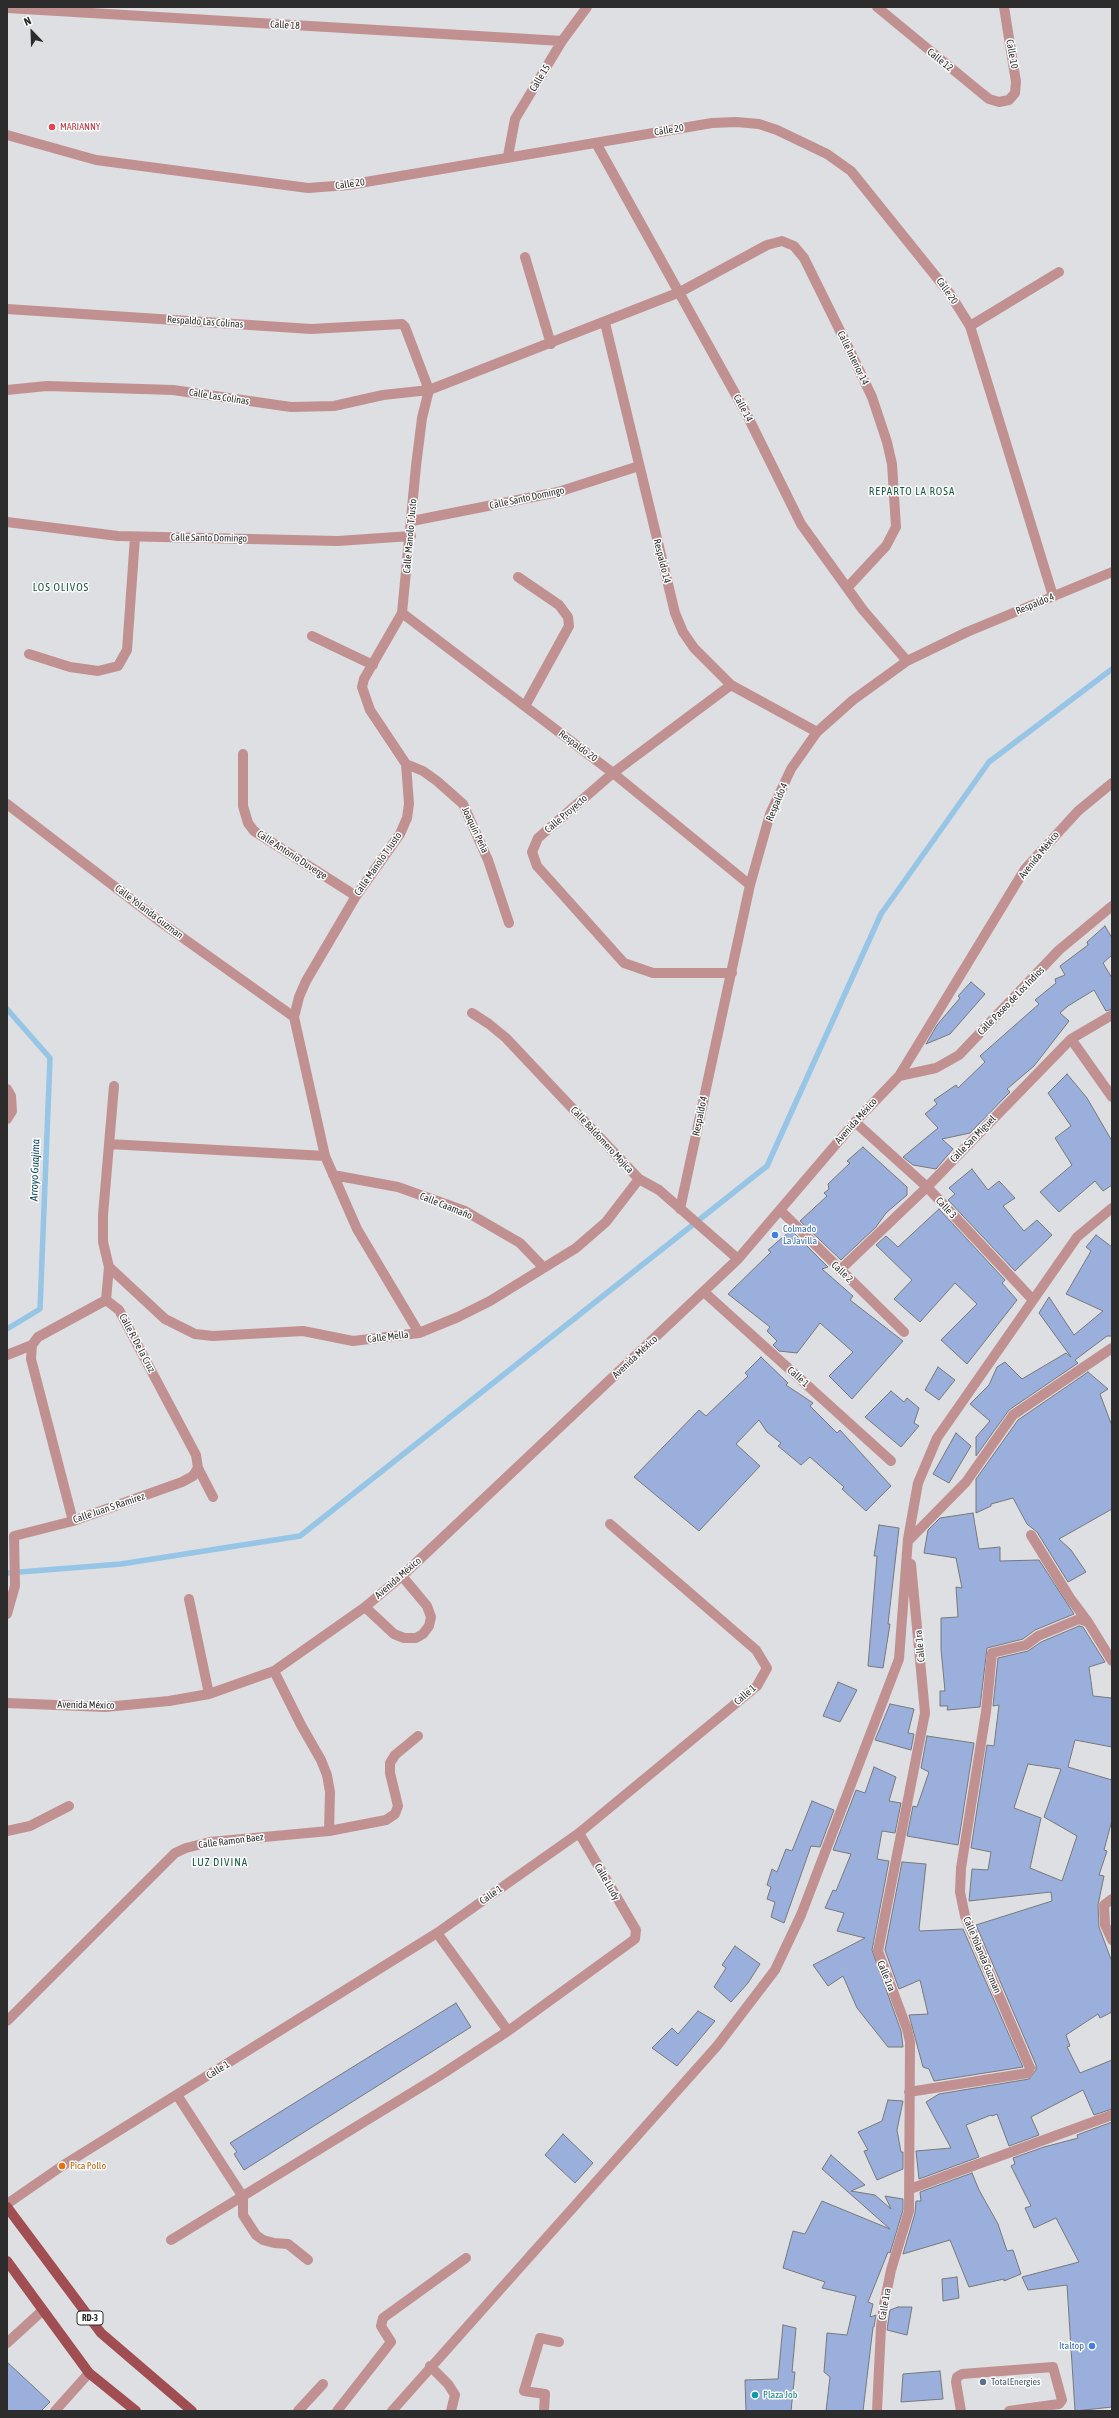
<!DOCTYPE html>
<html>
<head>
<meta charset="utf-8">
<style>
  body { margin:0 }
  #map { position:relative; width:1119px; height:2418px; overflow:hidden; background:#dddfe2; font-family:"Asap Condensed",sans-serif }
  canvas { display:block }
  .frame { position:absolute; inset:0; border:8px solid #2c2c2d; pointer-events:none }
  .north { position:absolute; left:12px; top:12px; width:40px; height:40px; -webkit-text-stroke:3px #fff; paint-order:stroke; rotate:337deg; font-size:11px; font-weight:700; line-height:16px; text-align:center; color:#2c2c2d }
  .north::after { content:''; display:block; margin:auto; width:14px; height:18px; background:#2c2c2d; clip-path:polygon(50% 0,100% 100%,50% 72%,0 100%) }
</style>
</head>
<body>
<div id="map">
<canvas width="1119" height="2418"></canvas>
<div class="frame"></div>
<div class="north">N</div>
</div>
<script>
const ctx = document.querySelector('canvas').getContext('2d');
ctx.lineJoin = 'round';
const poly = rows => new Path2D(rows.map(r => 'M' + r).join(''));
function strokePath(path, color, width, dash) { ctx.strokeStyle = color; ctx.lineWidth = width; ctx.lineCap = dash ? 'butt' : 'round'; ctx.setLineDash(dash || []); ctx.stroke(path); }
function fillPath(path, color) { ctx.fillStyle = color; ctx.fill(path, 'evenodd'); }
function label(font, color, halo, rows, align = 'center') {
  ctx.font = font + ' "Asap Condensed",sans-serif'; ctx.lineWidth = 3; ctx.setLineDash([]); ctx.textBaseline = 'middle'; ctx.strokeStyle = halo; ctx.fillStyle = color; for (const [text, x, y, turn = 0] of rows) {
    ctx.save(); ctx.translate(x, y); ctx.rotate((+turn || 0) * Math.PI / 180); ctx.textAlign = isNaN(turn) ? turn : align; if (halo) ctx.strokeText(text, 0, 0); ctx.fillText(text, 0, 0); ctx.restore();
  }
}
strokePath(poly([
  [7,1009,50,1058,40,1309,7,1329],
  [7,1573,121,1564,300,1536,767,1166,881,914,989,762,1112,669]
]), '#96c5e6', 5.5);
const building = poly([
  [1105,926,1112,938,1112,955,1103,963,1112,978,1112,1009,1106,1011,1094,990,1068,1006,1060,1013,1069,1021,1034,1066,1007,1089,1010,1092,970,1133,942,1139,953,1149,936,1169,913,1165,903,1157,938,1128,925,1114,937,1104,934,1100,956,1085,958,1088,985,1062,980,1056,1039,1004,1035,1000,1056,983,1055,979,1065,975,1060,966,1088,945,1087,942,1105,926],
  [971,982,985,994,950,1034,926,1044,937,1025,960,998,958,996,971,982],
  [1067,1074,1087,1098,1112,1141,1112,1185,1103,1191,1095,1181,1059,1212,1040,1192,1072,1165,1055,1138,1071,1126,1048,1093,1067,1074],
  [863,1147,907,1187,907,1195,886,1213,876,1227,841,1260,800,1221,827,1196,824,1193,829,1189,828,1184,850,1163,847,1161,863,1147],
  [972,1169,988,1190,999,1181,1015,1198,1003,1206,1024,1231,1037,1220,1052,1235,1015,1271,948,1200,955,1194,949,1188,972,1169],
  [939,1209,1005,1280,1002,1283,1017,1300,967,1364,941,1340,977,1304,955,1283,920,1322,894,1299,912,1280,876,1245,886,1236,898,1247,939,1209],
  [791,1230,828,1267,822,1269,853,1296,850,1300,903,1341,852,1399,829,1376,853,1352,820,1323,797,1353,779,1351,773,1345,777,1341,767,1331,770,1327,728,1294,771,1252,768,1250,791,1230],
  [1096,1235,1112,1247,1112,1336,1107,1336,1075,1360,1078,1363,1009,1410,976,1456,976,1437,990,1421,970,1404,989,1385,997,1367,1005,1362,1022,1379,1066,1353,1071,1357,1039,1313,1049,1297,1074,1335,1103,1311,1066,1294,1091,1251,1086,1247,1096,1235],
  [761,1357,788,1383,786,1385,813,1403,810,1406,837,1433,840,1430,891,1486,866,1511,842,1489,844,1487,810,1457,801,1465,778,1446,781,1443,767,1432,759,1420,736,1444,760,1466,699,1531,634,1477,699,1410,706,1416,748,1376,745,1373,761,1357],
  [938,1367,955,1380,939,1400,925,1390,938,1367],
  [1088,1372,1108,1389,1100,1394,1112,1426,1112,1509,1059,1539,1071,1550,1086,1572,1068,1582,1037,1532,1027,1524,1013,1498,991,1504,991,1506,976,1513,976,1479,1018,1420,1088,1372],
  [891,1391,904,1402,907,1398,919,1408,914,1423,919,1426,901,1447,865,1417,891,1391],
  [956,1433,971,1446,949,1483,933,1474,956,1433],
  [973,1513,979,1549,1000,1547,1000,1561,1039,1560,1074,1614,1035,1630,1023,1639,987,1648,980,1707,947,1710,948,1706,940,1706,940,1691,945,1691,941,1649,941,1618,958,1617,956,1587,962,1588,956,1558,924,1553,928,1530,940,1518,973,1513],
  [879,1525,899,1528,888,1624,890,1624,883,1668,868,1666,877,1556,874,1556,879,1525],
  [1079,1626,1083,1627,1105,1662,1089,1667,1093,1696,1112,1698,1112,1747,1075,1740,1068,1767,1112,1780,1112,1820,1104,1850,1107,1851,1099,1875,1104,1876,1098,1905,1099,1927,1112,1962,1112,2012,1100,2018,1098,2014,1066,2035,1070,2046,1067,2047,1080,2073,1112,2060,1112,2109,1094,2115,1083,2090,1031,2117,1039,2135,1009,2146,997,2114,992,2116,991,2115,966,2125,979,2157,919,2179,916,2151,951,2148,926,2102,939,2094,1029,2079,1036,2070,1036,2065,976,1925,1052,1901,1051,1892,969,1901,972,1869,988,1870,991,1852,971,1848,987,1745,994,1746,999,1705,993,1706,998,1658,1028,1651,1041,1642,1079,1626],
  [1028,1764,1061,1769,1044,1817,1077,1836,1062,1881,1030,1868,1041,1818,1014,1808,1028,1764],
  [838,1682,857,1690,840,1722,823,1716,838,1682],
  [890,1704,914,1709,908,1733,914,1734,911,1750,875,1740,890,1704],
  [927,1736,974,1743,958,1845,907,1836,913,1806,917,1807,929,1772,921,1768,927,1736],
  [874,1767,896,1777,889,1801,901,1803,895,1833,882,1831,877,1859,889,1861,872,1950,901,2031,903,2047,888,2047,857,2008,843,1976,828,1986,813,1965,865,1938,837,1931,844,1913,825,1908,833,1890,836,1891,851,1854,833,1850,856,1790,865,1793,874,1767],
  [812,1801,834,1810,820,1847,811,1846,784,1923,771,1917,775,1902,767,1899,771,1887,767,1885,772,1869,777,1872,786,1849,792,1851,812,1801],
  [902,1862,926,1864,919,1929,920,1931,963,1929,1023,2067,934,2081,929,2069,923,2067,909,2015,928,2014,920,1980,899,1989,885,1950,902,1862],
  [735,1946,760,1964,748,1983,731,2002,714,1987,726,1968,722,1965,735,1946],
  [456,2003,471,2027,244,2170,234,2154,237,2152,230,2143,456,2003],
  [698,2011,715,2021,677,2066,652,2048,672,2028,678,2034,698,2011],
  [888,2100,903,2101,897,2130,901,2152,903,2152,903,2169,877,2180,864,2151,868,2150,858,2132,882,2121,888,2100],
  [1112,2122,1112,2407,1075,2411,1067,2285,1028,2290,1022,2277,1079,2262,1056,2218,1034,2228,1025,2208,1031,2206,1011,2166,1015,2164,1013,2158,1044,2147,1078,2138,1077,2135,1112,2122],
  [563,2134,593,2163,575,2183,545,2155,563,2134],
  [831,2155,865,2185,851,2191,875,2195,891,2209,885,2196,903,2199,903,2210,890,2253,888,2252,868,2302,873,2304,870,2317,876,2315,874,2327,873,2327,863,2411,826,2411,830,2377,824,2372,827,2333,847,2335,856,2296,822,2288,825,2282,783,2268,793,2231,805,2234,822,2201,890,2229,822,2169,831,2155],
  [972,2173,979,2190,998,2224,1007,2251,1013,2250,1021,2274,1004,2281,1004,2279,969,2287,950,2240,903,2254,915,2213,916,2201,921,2201,920,2192,972,2173],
  [957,2277,959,2298,943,2301,942,2279,957,2277],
  [898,2307,912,2307,907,2335,887,2330,890,2310,898,2307],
  [783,2325,796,2328,792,2372,795,2372,791,2411,746,2411,745,2380,778,2379,783,2325],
  [7,2362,50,2402,41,2411,7,2411,7,2362],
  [940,2371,943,2399,901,2402,903,2374,940,2371]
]);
fillPath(building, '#9bafdc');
strokePath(building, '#77787b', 1);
strokePath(poly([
  [877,7,979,91,989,99,999,102,1009,100,1015,93,1016,82,1004,7],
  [7,8,562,41],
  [7,135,96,160,308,188,348,185,712,123,736,122,759,124,777,130,827,154,851,171,950,294,970,326,1053,596],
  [596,143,747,415,801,524,863,610,907,661],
  [508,156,515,119,562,41,587,7],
  [525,257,551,344],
  [7,309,311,329,402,324,405,327,429,390,422,418,416,466,402,613,364,679,362,687,370,710,406,764,409,804,407,818,400,834,356,896,306,981,299,997,294,1017,325,1156,357,1229,419,1333],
  [605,323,675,613,683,632,694,648,731,685,817,732],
  [970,326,1059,272],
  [7,390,47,386,173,390,291,407,334,406,383,395,429,390,680,292,767,245,782,241,794,246,804,258,849,349,872,397,887,442,892,464,896,527,886,546,847,588],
  [412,521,558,492,639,466],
  [7,522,118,536,338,541,411,536],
  [518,577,559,605,568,617,569,626,525,706],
  [402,613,613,773,750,885],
  [312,636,373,665],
  [29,654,70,667,98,671,118,666,127,650,135,537],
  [731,685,613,773,538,838,532,852,537,866,624,963,653,973,732,973],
  [243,754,243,806,248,823,254,831,356,896],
  [406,764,423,771,437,781,463,804,488,860,509,923],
  [7,804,162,923,294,1017],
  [472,1013,489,1024,506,1038,639,1179,659,1190,738,1259],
  [1071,1039,1112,1097],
  [899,1076,936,1068,959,1055,1059,950,1112,906],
  [114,1086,103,1215,103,1242,109,1267,106,1300,119,1310,196,1455,198,1468,213,1497],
  [7,1089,11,1096,12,1111,7,1119],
  [855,1122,927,1187,1033,1300],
  [109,1144,325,1156],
  [333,1175,398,1187,465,1211,520,1243,544,1268],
  [680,1209,750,885,770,814,791,769,817,732,853,700,907,661,967,632,1112,572],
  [780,1210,904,1332],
  [109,1267,165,1319,195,1334,213,1336,303,1331,353,1341,419,1333,458,1317,490,1301,576,1248,606,1222,639,1179],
  [840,1270,927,1187,1071,1039,1112,1015],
  [704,1292,891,1461],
  [32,1345,31,1359,73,1521],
  [7,1355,32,1345,38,1337,106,1300],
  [1031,1535,1070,1598,1088,1622],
  [909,1540,966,1482,1013,1415,1112,1348],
  [189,1599,209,1694],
  [365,1607,394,1634,404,1638,416,1638,423,1634,429,1626,431,1617,427,1606,402,1576],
  [7,1614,15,1586,14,1536,73,1521,182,1482,193,1476,198,1468],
  [274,1671,301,1725,321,1760,327,1775,330,1792,329,1831],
  [7,1703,105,1707,169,1701,209,1694,274,1671,365,1607,402,1576,738,1259,855,1122,899,1076,1025,869,1078,811,1112,783],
  [7,1831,30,1826,69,1806],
  [1112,1899,1104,1905,1105,1925,1112,1940],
  [437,1933,508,2031],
  [7,2021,175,1853,186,1848,210,1842,329,1831,386,1820,395,1814,398,1806,390,1773,390,1763,395,1755,418,1736],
  [909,2092,1028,2073,1030,2068,965,1916,960,1892,961,1868,986,1712,992,1653,1026,1645,1038,1636,1079,1619,1088,1622,1112,1661],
  [177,2095,243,2197,243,2215,256,2235,263,2240,274,2243,288,2244,308,2260],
  [910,2189,1112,2115],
  [7,2204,62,2166,437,1933,579,1833,757,1686,767,1668,756,1650,610,1524],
  [171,2240,439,2076,508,2031,635,1939,636,1930,579,1833],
  [7,2343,42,2311],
  [430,2366,448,2384,455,2395,451,2411],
  [55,2411,89,2373],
  [298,2411,323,2384],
  [337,2411,391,2342,381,2326,383,2318,466,2258],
  [392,2411,717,2046,775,1970,801,1915,899,1659,908,1539,918,1483,937,1438,1077,1237,1112,1208],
  [544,2411,545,2394,524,2391,540,2338,559,2342],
  [877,2411,881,2327,884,2305,891,2270,909,2211,910,2042,907,2029,878,1951,925,1713,911,1564],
  [961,2411,956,2382,957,2377,962,2374,1053,2367,1062,2400,1059,2404,1009,2411]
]), '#c19191', 10);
strokePath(poly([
  [7,2207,101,2333,192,2411],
  [7,2261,89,2373,136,2411]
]), '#a04e51', 10);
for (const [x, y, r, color] of [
  [52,127,4,"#e0444e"],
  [775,1235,4,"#3f7fe0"],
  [62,2166,4,"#e8710a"],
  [1092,2346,4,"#3f7fe0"],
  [983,2382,4,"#5c6f8a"],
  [755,2395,4,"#0f9aa8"]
]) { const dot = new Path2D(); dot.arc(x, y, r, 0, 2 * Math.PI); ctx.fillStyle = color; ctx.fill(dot); strokePath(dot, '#fff', 1.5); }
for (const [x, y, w] of [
  [90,2318,26]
]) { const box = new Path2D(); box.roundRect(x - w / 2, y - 7, w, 14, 3); ctx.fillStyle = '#fff'; ctx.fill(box); strokePath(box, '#2c2c2d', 1); }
label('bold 9px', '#2c2c2d', null, [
  ["RD-3",90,2318]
]);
label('10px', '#2c2c2d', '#fff', [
  ["Calle 18",285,25,3],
  ["Calle 10",1012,54,80],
  ["Calle 12",940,60,39],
  ["Calle 15",540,78,-59],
  ["Calle 20",669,130,-9],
  ["Calle 20",350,184,-8],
  ["Calle 20",947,291,55],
  ["Respaldo Las Colinas",205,322,4],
  ["Calle Interior 14",853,358,64],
  ["Calle Las Colinas",219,397,9],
  ["Calle 14",743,408,62],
  ["Calle Santo Domingo",527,498,-12],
  ["Calle Manolo T Justo",410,536,-85],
  ["Calle Santo Domingo",209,538,1],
  ["Respaldo 14",662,561,76],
  ["Respaldo 4",1035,604,-22],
  ["Respaldo 20",578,746,37],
  ["Respaldo 4",777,802,-67],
  ["Calle Proyecto",566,814,-41],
  ["Joaquín Peña",475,830,65],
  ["Calle Antonio Duverge",292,855,33],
  ["Avenida México",1039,855,-51],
  ["Calle Manolo T Justo",378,864,-55],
  ["Calle Yolanda Guzman",149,912,37],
  ["Calle Paseo de Los Indios",1011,1001,-46],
  ["Respaldo 4",700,1116,-78],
  ["Avenida México",856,1121,-48],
  ["Calle San Miguel",973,1139,-46],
  ["Calle Baldomero Mojica",602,1140,47],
  ["Calle Caamaño",446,1206,22],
  ["Calle 3",946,1208,47],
  ["Calle 2",842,1272,44],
  ["Calle Mella",388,1337,-7],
  ["Calle R. De la Cruz",137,1343,62],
  ["Avenida México",635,1357,-43],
  ["Calle 1",798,1377,42],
  ["Calle Juan S Ramirez",109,1508,-19],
  ["Avenida México",398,1578,-41],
  ["Calle 1ra",920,1646,-96],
  ["Calle 1",745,1695,-41],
  ["Avenida México",86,1705,1],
  ["Calle Ramon Baez",231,1841,-7],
  ["Calle Lludy",607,1882,60],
  ["Calle 1",491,1895,-35],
  ["Calle Yolanda Guzman",982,1955,67],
  ["Calle 1ra",886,1976,68],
  ["Calle 1",218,2070,-32],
  ["Calle 1ra",885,2304,-80]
]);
label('10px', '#be3a42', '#fff', [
  ["MARIANNY",60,127]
], 'left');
label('10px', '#366cbe', '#fff', [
  ["Colmado",783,1229],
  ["La Javilla",783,1241],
  ["Italtop",1084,2346,"right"]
], 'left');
label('10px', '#c56008', '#fff', [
  ["Pica Pollo",70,2166]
], 'left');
label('10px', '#4e5e75', '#fff', [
  ["TotalEnergies",991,2382]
], 'left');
label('10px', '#0d838f', '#fff', [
  ["Plaza Job",763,2395]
], 'left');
ctx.letterSpacing = '1px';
label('11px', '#17593e', '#fff', [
  ["REPARTO LA ROSA",912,492],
  ["LOS OLIVOS",61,588],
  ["LUZ DIVINA",220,1863]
]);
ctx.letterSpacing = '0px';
label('italic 11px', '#003e5d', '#fff', [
  ["Arroyo Guajima",35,1170,-88]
]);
</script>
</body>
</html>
